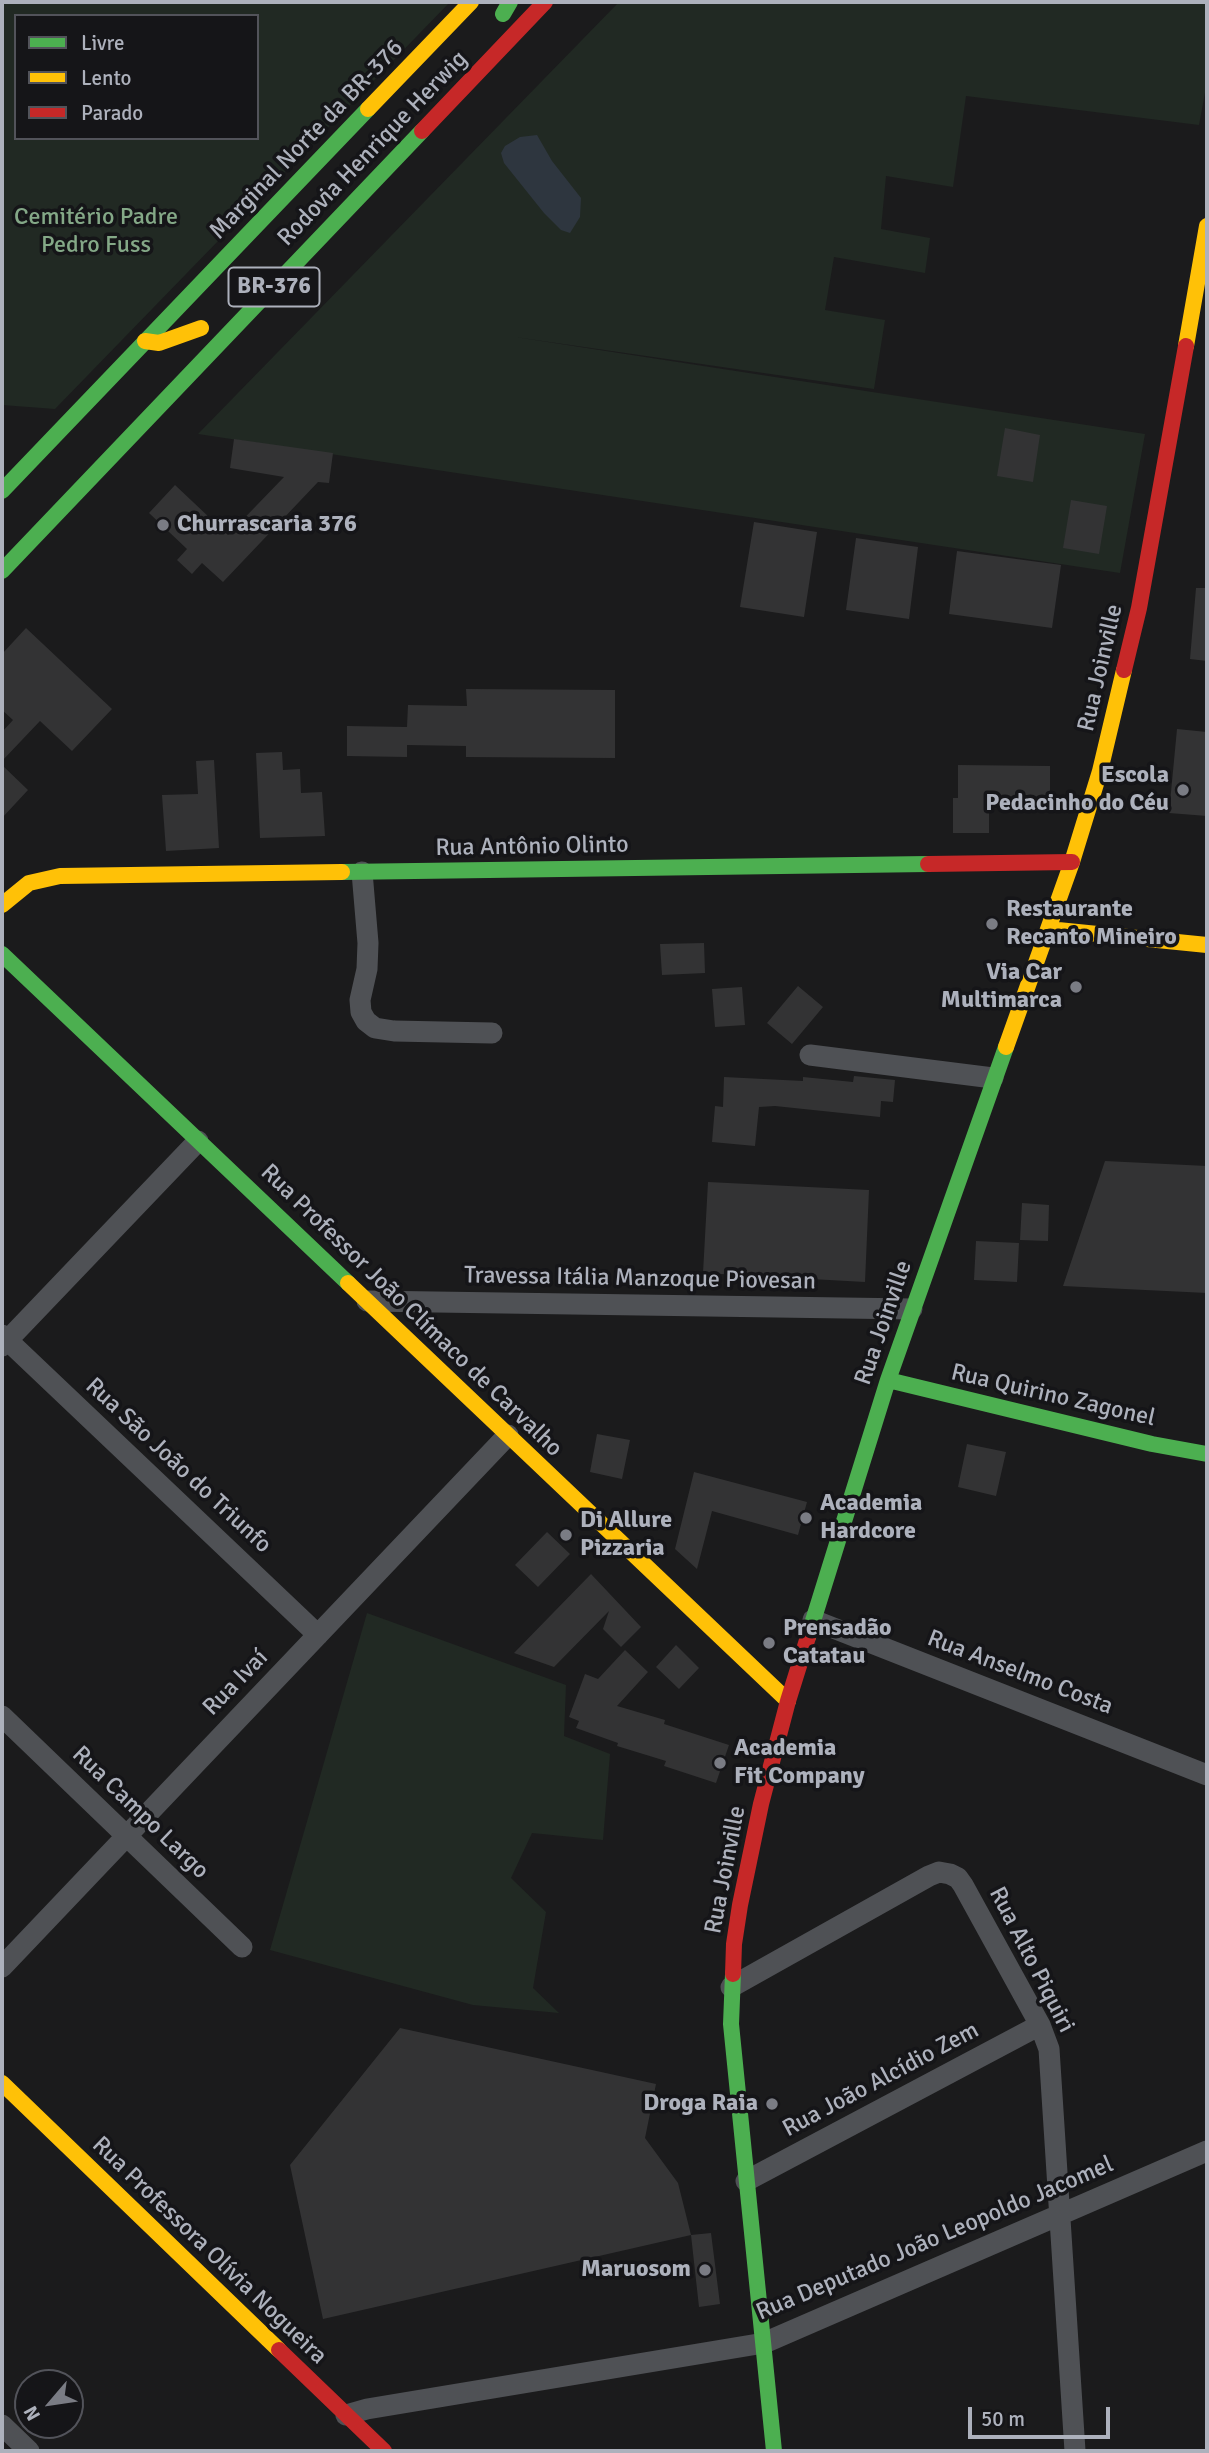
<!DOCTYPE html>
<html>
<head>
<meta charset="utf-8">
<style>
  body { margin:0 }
  #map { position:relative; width:1209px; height:2453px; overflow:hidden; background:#1b1b1c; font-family:Signika,sans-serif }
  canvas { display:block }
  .frame { position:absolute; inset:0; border:4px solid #adb1bc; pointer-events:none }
  .legend { position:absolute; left:14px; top:14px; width:245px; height:126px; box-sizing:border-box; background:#151518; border:2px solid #52535a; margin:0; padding:9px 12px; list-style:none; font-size:21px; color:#adb1bc }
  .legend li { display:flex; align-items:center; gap:14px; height:35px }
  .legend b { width:35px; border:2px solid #52535a }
  .north { position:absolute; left:14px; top:2369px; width:70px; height:70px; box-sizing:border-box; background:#151518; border:2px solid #52535a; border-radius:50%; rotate:241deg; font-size:19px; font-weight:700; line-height:28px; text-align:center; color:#adb1bc }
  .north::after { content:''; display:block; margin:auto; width:24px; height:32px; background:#7a7c84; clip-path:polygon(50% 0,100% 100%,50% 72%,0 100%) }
  .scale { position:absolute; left:968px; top:2407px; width:142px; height:32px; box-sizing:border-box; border:4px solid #adb1bc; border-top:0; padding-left:9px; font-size:21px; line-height:24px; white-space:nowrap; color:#adb1bc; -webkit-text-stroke:5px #151518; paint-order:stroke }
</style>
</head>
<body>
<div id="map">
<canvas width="1209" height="2453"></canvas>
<div class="frame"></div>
<ul class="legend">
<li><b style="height:9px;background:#4caf50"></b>Livre</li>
<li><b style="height:9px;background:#ffc107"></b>Lento</li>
<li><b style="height:9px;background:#c62828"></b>Parado</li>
</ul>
<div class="north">N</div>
<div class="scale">50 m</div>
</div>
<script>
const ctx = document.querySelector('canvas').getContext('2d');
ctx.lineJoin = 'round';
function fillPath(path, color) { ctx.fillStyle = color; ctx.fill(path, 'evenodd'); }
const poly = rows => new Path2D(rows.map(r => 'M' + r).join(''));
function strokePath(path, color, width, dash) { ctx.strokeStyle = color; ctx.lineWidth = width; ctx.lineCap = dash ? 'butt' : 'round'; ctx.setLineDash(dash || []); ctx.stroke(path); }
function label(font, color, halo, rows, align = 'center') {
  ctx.font = font + ' Signika,sans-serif'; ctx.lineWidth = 7; ctx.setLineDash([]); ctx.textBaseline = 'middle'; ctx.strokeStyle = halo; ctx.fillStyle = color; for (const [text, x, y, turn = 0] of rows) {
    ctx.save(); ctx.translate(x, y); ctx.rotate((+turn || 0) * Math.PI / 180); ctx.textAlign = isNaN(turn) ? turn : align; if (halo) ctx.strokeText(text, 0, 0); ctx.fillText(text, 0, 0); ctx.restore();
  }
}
fillPath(poly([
  [2,2,450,2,55,409,2,405],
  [16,16,257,16,257,138,16,138],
  [619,2,1207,2,1207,82,1199,125,966,96,953,187,886,176,881,229,930,238,925,273,834,257,825,310,885,320,874,389,515,337,1145,434,1120,573,198,434],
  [367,1613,566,1685,564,1736,610,1754,603,1840,532,1833,511,1878,546,1912,533,1988,559,2013,473,2005,270,1950]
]), '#212923');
fillPath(poly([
  [537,135,552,161,581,198,580,217,570,233,561,230,544,213,504,163,501,153,505,146,520,137]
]), '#2e363f');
fillPath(poly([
  [1005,428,1040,435,1033,482,997,476],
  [234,439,333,453,329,483,318,482,223,582,202,563,192,574,177,560,187,549,149,513,175,485,228,535,284,477,230,468],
  [1071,500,1107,506,1099,554,1063,548],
  [754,522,817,532,804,617,740,607],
  [856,538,918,547,909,619,846,610],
  [957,551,1061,565,1052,628,949,614],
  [1196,588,1207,588,1207,661,1190,659],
  [26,628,112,709,72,751,40,721,2,761,2,732,13,720,2,710,2,654],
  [466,689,615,690,615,758,466,757,466,746,407,745,407,757,347,756,347,726,407,727,408,705,467,706],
  [1177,729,1207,732,1207,816,1169,813],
  [282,752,283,770,300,769,301,793,322,792,325,836,260,838,256,753],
  [214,760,219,848,166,851,162,795,198,794,196,761],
  [2,765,28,790,2,818],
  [958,765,1050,766,1050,799,989,798,989,833,953,833,953,798,958,798],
  [704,943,705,973,662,975,660,944],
  [798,986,823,1007,792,1044,767,1023],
  [742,987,745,1025,715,1027,712,989],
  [854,1076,895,1080,893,1102,881,1101,880,1117,775,1106,759,1107,755,1146,712,1142,715,1106,723,1107,724,1077,803,1081,803,1077,853,1082],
  [1105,1161,1207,1166,1207,1293,1063,1286],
  [708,1182,869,1190,865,1282,703,1273],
  [1022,1203,1049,1205,1048,1241,1020,1240],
  [976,1241,1019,1243,1017,1282,974,1280],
  [597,1434,630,1440,622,1479,590,1472],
  [967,1444,1006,1452,996,1496,958,1487],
  [694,1472,807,1502,798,1535,712,1511,697,1569,675,1549],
  [547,1532,570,1554,538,1587,515,1565],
  [591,1574,641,1627,621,1647,603,1629,609,1611,554,1667,514,1653],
  [676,1645,699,1668,679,1689,656,1667],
  [625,1650,648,1672,617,1706,665,1720,664,1724,729,1745,716,1783,664,1766,666,1761,617,1746,618,1743,576,1728,579,1721,569,1717,585,1674,598,1679],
  [400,2028,656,2084,645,2138,678,2183,691,2235,323,2319,290,2165],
  [711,2233,720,2304,699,2307,691,2235]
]), '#333334');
strokePath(poly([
  [362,872,368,943,367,969,360,1000,361,1012,366,1021,375,1028,394,1031,492,1033],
  [810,1055,993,1078],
  [367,1301,912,1309],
  [2,1335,318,1635],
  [2,1346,198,1141],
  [813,1620,1207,1775],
  [2,1716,242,1947],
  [2,1967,508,1435],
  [731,1987,929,1876,939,1872,950,1874,958,1878,963,1885,1040,2025,1049,2049,1075,2451],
  [746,2181,1040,2025],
  [346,2415,367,2409,764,2343,1207,2151],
  [2,2425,29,2451]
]), '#4f5155', 21);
strokePath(poly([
  [503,14,510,2],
  [2,491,368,109],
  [2,571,422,131],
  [342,872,928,864],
  [2,954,348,1283],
  [888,1380,1152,1444,1207,1454],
  [808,1637,888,1380,1006,1047],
  [733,1974,731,2024,774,2451]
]), '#4caf50', 16);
strokePath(poly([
  [368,109,471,2],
  [145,341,159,343,201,328],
  [1186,346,1207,226],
  [2,905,29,883,60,876,342,872],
  [1048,929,1207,945],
  [1006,1047,1072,862,1100,771,1124,670],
  [348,1283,788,1701],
  [2,2083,279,2350]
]), '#ffc107', 16);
strokePath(poly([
  [422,131,545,2],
  [1124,670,1139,608,1186,346],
  [928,864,1072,862],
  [733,1974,734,1944,740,1905,761,1804,788,1701,808,1637],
  [279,2350,384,2451]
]), '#c62828', 16);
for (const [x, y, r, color] of [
  [163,525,7,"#7a7c84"],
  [1183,790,7,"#7a7c84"],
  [992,924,7,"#7a7c84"],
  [1076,987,7,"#7a7c84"],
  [806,1518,7,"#7a7c84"],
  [566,1535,7,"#7a7c84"],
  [769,1643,7,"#7a7c84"],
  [720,1763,7,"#7a7c84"],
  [772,2104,7,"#7a7c84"],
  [705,2270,7,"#7a7c84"]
]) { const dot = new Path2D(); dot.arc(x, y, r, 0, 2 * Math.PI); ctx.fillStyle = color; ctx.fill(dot); strokePath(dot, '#151518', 2.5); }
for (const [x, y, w] of [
  [274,287,91]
]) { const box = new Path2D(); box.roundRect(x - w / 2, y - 19.5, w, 39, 5); ctx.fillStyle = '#151518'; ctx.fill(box); strokePath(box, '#adb1bc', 2); }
label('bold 23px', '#adb1bc', null, [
  ["BR-376",274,287]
]);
label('24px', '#adb1bc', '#151518', [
  ["Marginal Norte da BR-376",307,140,-46],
  ["Rodovia Henrique Herwig",373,149,-46],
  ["Rua Joinville",1101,668,-77],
  ["Rua Antônio Olinto",532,847,-1],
  ["Travessa Itália Manzoque Piovesan",640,1279,1],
  ["Rua Professor João Clímaco de Carvalho",411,1311,44],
  ["Rua Joinville",884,1323,-71],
  ["Rua Quirino Zagonel",1053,1396,13],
  ["Rua São João do Triunfo",178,1466,43],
  ["Rua Anselmo Costa",1020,1673,21],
  ["Rua Ivaí",236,1683,-46],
  ["Rua Campo Largo",140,1813,44],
  ["Rua Joinville",726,1870,-79],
  ["Rua Alto Piquiri",1031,1960,63],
  ["Rua João Alcídio Zem",881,2080,-28],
  ["Rua Deputado João Leopoldo Jacomel",935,2239,-23],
  ["Rua Professora Olívia Nogueira",209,2251,44]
]);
label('24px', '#84a887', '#151518', [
  ["Cemitério Padre",96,218],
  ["Pedro Fuss",96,246]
]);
label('bold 24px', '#adb1bc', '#151518', [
  ["Churrascaria 376",177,525],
  ["Escola",1169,776,"right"],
  ["Pedacinho do Céu",1169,804,"right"],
  ["Restaurante",1006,910],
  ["Recanto Mineiro",1006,938],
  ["Via Car",1062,973,"right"],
  ["Multimarca",1062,1001,"right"],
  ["Academia",820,1504],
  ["Hardcore",820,1532],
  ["Di Allure",580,1521],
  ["Pizzaria",580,1549],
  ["Prensadão",783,1629],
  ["Catatau",783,1657],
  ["Academia",734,1749],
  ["Fit Company",734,1777],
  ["Droga Raia",758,2104,"right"],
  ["Maruosom",691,2270,"right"]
], 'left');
</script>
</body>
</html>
